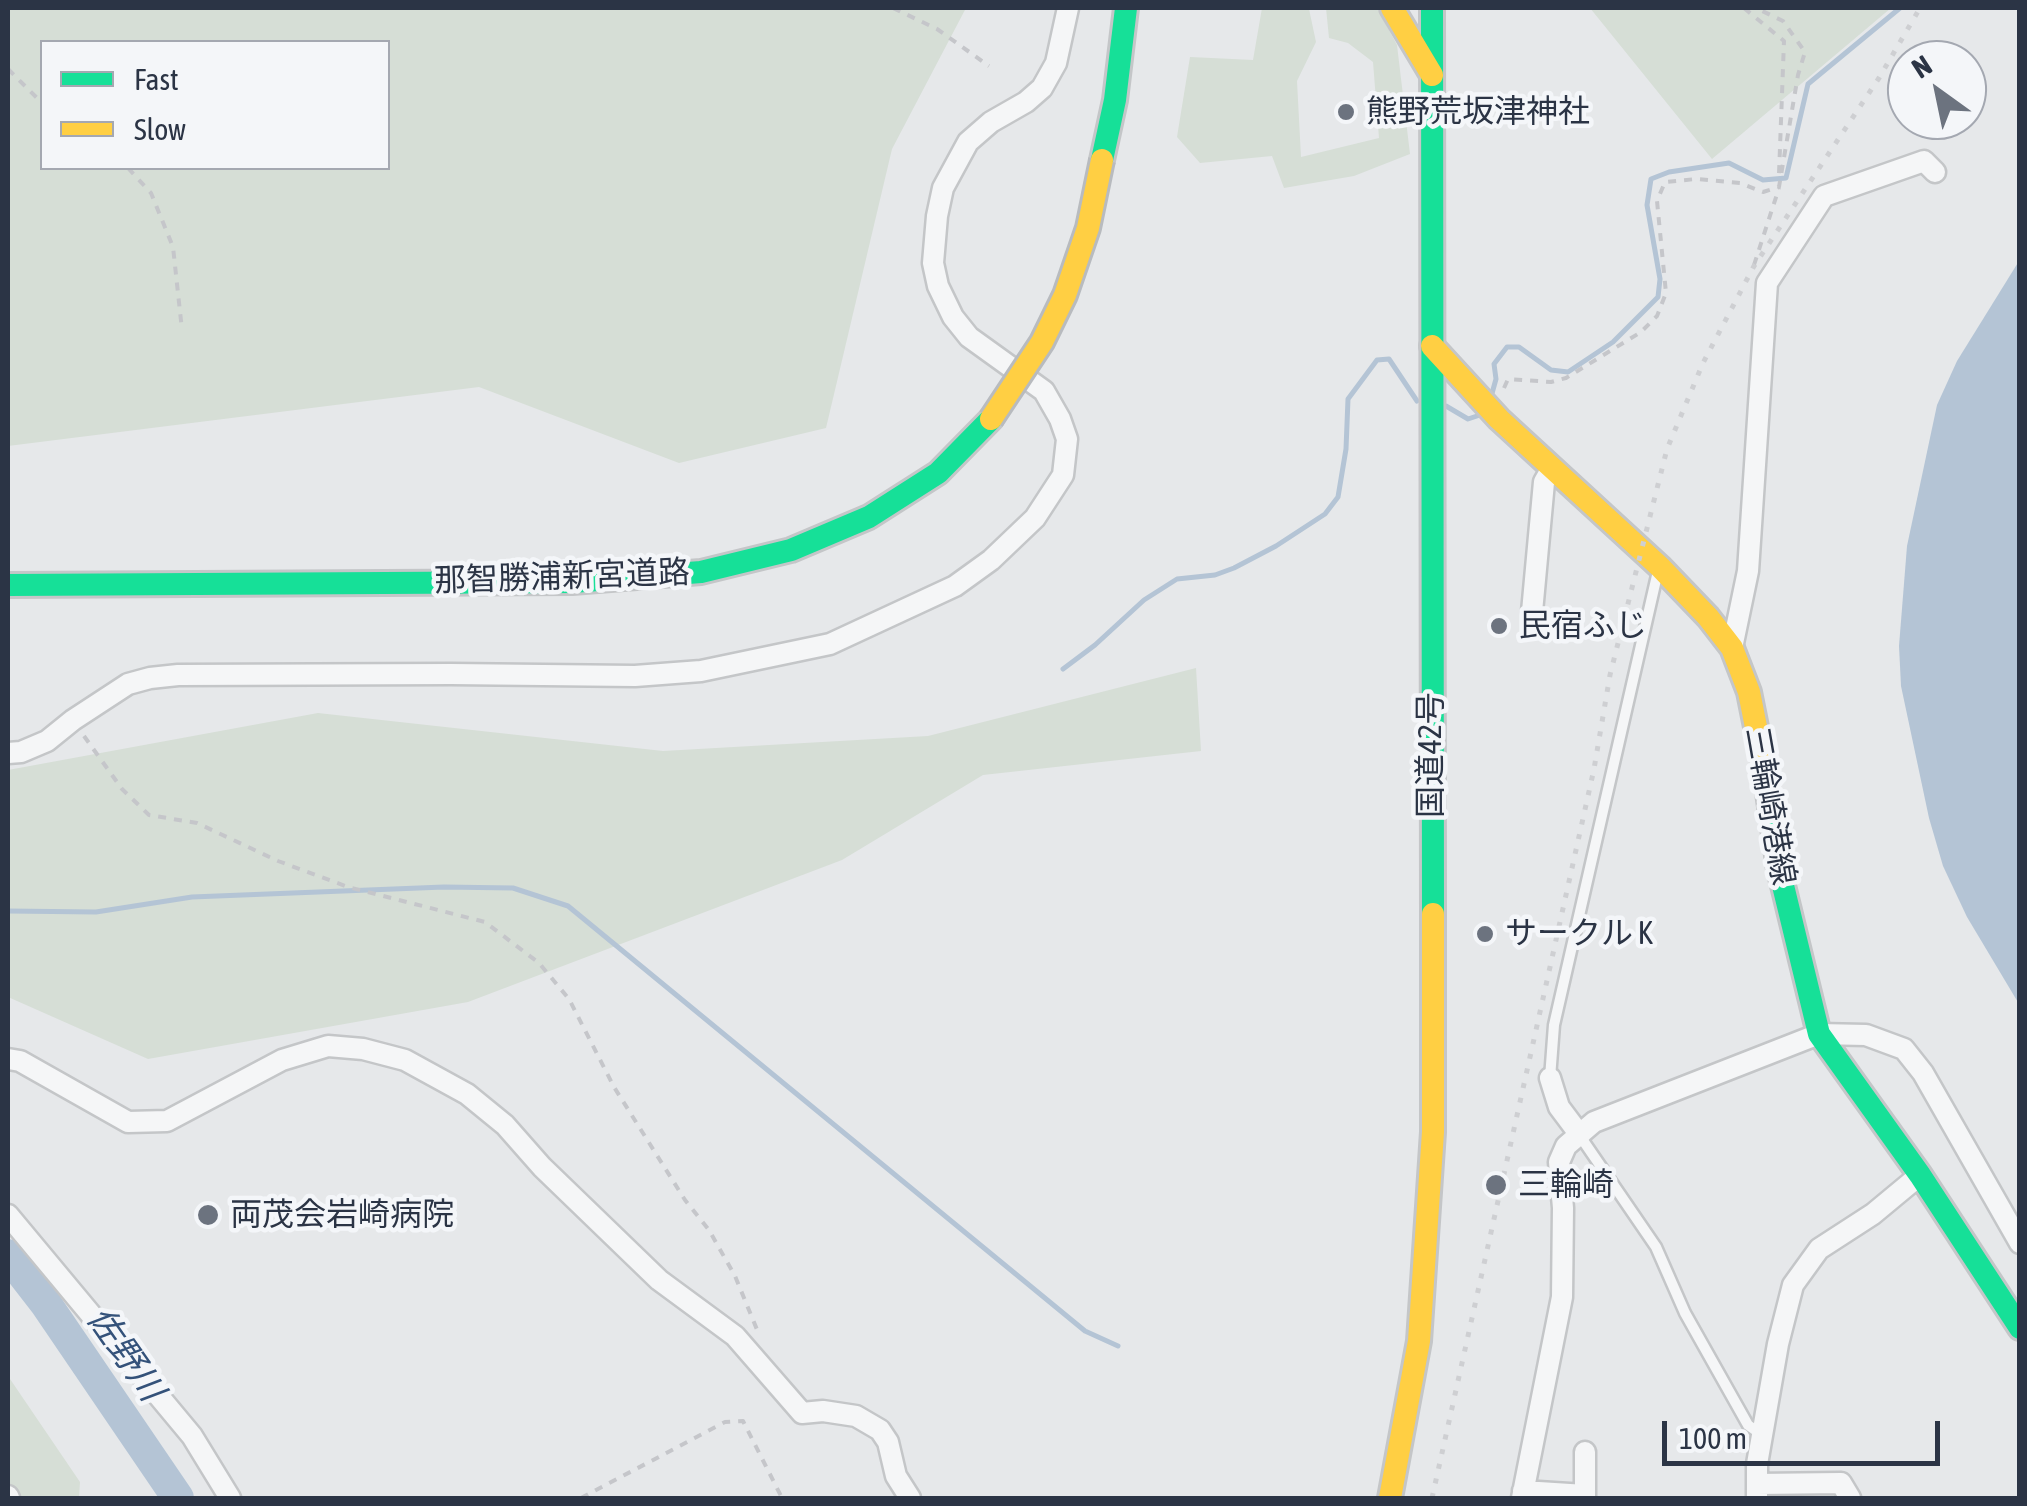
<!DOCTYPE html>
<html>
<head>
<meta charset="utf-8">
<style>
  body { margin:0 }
  #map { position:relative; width:2027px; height:1506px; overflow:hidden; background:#e6e8ea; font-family:"Asap Condensed",sans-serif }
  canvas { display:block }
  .frame { position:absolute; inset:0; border:10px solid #2b3445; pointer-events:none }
  .legend { position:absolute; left:40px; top:40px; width:350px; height:130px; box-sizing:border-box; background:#f4f6f9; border:2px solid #a4a8b1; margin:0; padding:12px 18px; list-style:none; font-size:30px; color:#2b3445 }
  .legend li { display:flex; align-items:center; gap:20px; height:50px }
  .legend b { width:50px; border:2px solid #a4a8b1 }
  .north { position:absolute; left:1887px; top:40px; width:100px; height:100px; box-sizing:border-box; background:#f4f6f9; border:2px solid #a4a8b1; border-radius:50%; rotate:327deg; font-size:28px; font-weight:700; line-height:40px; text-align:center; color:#2b3445 }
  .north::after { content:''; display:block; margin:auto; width:35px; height:45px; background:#6c737f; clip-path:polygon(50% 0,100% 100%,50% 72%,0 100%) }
  .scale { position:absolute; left:1662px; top:1421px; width:278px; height:45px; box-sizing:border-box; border:5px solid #2b3445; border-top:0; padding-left:12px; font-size:30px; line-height:35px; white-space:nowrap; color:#2b3445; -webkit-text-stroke:8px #f4f6f9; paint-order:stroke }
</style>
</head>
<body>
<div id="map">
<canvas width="2027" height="1506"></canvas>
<div class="frame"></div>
<ul class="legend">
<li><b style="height:12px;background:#16e098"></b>Fast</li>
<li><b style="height:12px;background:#ffcf43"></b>Slow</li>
</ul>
<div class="north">N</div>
<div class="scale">100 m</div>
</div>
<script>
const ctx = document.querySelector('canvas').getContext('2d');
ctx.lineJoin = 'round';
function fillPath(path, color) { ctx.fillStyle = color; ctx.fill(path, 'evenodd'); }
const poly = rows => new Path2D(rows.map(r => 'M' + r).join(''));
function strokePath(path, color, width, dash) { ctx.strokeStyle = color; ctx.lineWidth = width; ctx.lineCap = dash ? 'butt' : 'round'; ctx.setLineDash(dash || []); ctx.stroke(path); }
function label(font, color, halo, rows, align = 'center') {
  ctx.font = font + ' "Asap Condensed","Noto Sans JP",sans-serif'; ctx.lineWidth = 9; ctx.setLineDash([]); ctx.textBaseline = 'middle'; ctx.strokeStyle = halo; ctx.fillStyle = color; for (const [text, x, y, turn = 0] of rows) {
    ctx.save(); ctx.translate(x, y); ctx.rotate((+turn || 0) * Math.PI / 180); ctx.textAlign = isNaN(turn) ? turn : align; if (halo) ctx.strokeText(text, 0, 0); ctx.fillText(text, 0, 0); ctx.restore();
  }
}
fillPath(poly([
  [8,8,966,8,892,149,826,428,679,463,479,387,8,446],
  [42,42,388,42,388,168,42,168],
  [1262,8,1318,8,1309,9,1316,42,1297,81,1301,157,1379,138,1373,62,1348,43,1329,38,1326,8,1377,8,1397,45,1410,154,1354,176,1284,188,1272,156,1200,163,1177,137,1190,57,1253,60],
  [1590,8,1891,8,1712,159],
  [1196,668,1201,751,983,775,842,860,468,1002,148,1059,8,997,8,770,318,713,663,751,928,736],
  [8,1376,80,1482,79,1498,8,1498]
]), '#d6ded6');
fillPath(poly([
  [2019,261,2020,1004,2019,1004,1967,917,1943,866,1929,818,1901,686,1899,646,1907,546,1937,405,1957,361]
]), '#b4c4d5');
strokePath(poly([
  [1491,397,1496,379,1494,364,1507,347,1519,347,1551,370,1568,372,1613,342,1658,297,1660,279,1647,205,1651,179,1669,172,1729,163,1763,180,1786,178,1808,84,1900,8],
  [1446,406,1468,419,1480,415],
  [1063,669,1095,645,1144,600,1177,579,1215,575,1234,568,1276,546,1325,514,1338,497,1346,449,1348,399,1377,360,1389,359,1417,401],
  [8,911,96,912,192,897,444,887,513,888,568,906,1085,1331,1118,1346]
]), '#b4c4d5', 5);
strokePath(poly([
  [8,1255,46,1304,178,1498]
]), '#b4c4d5', 32);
const lane = poly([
  [1550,1078,1554,1025,1658,571],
  [1580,1136,1656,1247,1685,1313,1748,1425,1762,1435]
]);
const street = poly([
  [1532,612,1544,482,1552,468],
  [1732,648,1748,571,1767,283,1824,196,1924,161,1935,172],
  [8,753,21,752,47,741,73,720,128,684,150,678,178,675,451,674,635,676,701,671,830,644,955,586,991,560,1035,518,1063,475,1067,439,1060,419,1044,391,969,337,953,317,938,286,933,263,937,216,943,188,968,142,991,122,1026,102,1042,88,1056,63,1068,8],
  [8,1059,20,1061,128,1122,167,1121,282,1060,328,1046,363,1049,405,1060,467,1094,505,1125,542,1167,659,1280,735,1336,802,1413,823,1411,856,1416,880,1430,888,1442,896,1476,910,1498],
  [1550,1078,1559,1107,1580,1135],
  [8,1215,192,1436,230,1498],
  [1585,1452,1585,1498],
  [1757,1484,1841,1483,1850,1498],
  [1523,1491,1585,1495],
  [8,1496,9,1498],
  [1522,1498,1562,1297,1563,1208,1559,1162,1566,1146,1594,1122,1819,1034,1866,1035,1904,1049,1923,1073,2020,1243],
  [1757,1498,1757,1464,1778,1344,1793,1285,1819,1249,1873,1214,1920,1175]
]);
const fast = poly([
  [1432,8,1433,914],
  [1102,160,1115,100,1126,8],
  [8,585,572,582,701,572,791,550,869,517,938,473,991,419],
  [1765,772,1779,869,1819,1034,1920,1175,2020,1328]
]);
const slow = poly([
  [1392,8,1432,75],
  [1432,346,1499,419,1660,567,1708,617,1732,648,1749,692,1765,772],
  [1390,1498,1419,1341,1433,1132,1433,914]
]);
strokePath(lane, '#c4c6c8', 15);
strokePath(street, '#c4c6c8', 25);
strokePath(fast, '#c4c6c8', 28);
strokePath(slow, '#c4c6c8', 28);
strokePath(poly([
  [893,8,937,29,989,66],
  [1744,8,1784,41,1779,174],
  [8,69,42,103],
  [128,168,151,193,173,247,182,330],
  [1754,265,1779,188],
  [1504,388,1508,379,1551,382,1566,378,1641,332,1657,316,1666,293,1657,201,1665,182,1696,179,1740,183,1763,192,1779,187,1798,75,1805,52,1783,21,1756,8],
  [84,736,122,789,149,815,197,823,278,861,348,887,485,922,539,963,569,999,614,1087,685,1200,709,1230,735,1276,758,1332],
  [581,1498,725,1422,743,1421,782,1498]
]), '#c5c6ca', 4, [8, 8]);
strokePath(lane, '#f5f6f7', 10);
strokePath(street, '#f5f6f7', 20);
strokePath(fast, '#16e098', 22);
strokePath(slow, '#ffcf43', 22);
strokePath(poly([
  [1432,1498,1594,769,1610,675,1667,449,1703,363,1754,266,1879,78,1920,8]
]), '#cecfd2', 5, [5, 10]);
const slowBridge = poly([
  [991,419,1042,342,1065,295,1088,228,1102,160]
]);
strokePath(slowBridge, '#b8bbbf', 28, []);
strokePath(slowBridge, '#ffcf43', 22);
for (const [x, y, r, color] of [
  [1346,112,10,"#6c737f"],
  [1499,626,10,"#6c737f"],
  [1485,934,10,"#6c737f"],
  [1496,1185,12,"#6c737f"],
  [208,1215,12,"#6c737f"]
]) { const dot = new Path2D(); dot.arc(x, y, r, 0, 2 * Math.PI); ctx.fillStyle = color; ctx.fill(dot); strokePath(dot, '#f4f6f9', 4); }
label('32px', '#2b3445', '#f4f6f9', [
  ["熊野荒坂津神社",1366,112],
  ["民宿ふじ",1519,626],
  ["サークル K",1505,934],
  ["三輪崎",1518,1185],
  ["両茂会岩崎病院",230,1215]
], 'left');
label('32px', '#2b3445', '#f4f6f9', [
  ["那智勝浦新宮道路",562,577,-2],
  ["国道42号",1431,755,-90],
  ["三輪崎港線",1770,806,80]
]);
label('italic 35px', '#34527a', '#f4f6f9', [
  ["佐野川",125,1354,55]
]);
</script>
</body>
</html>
